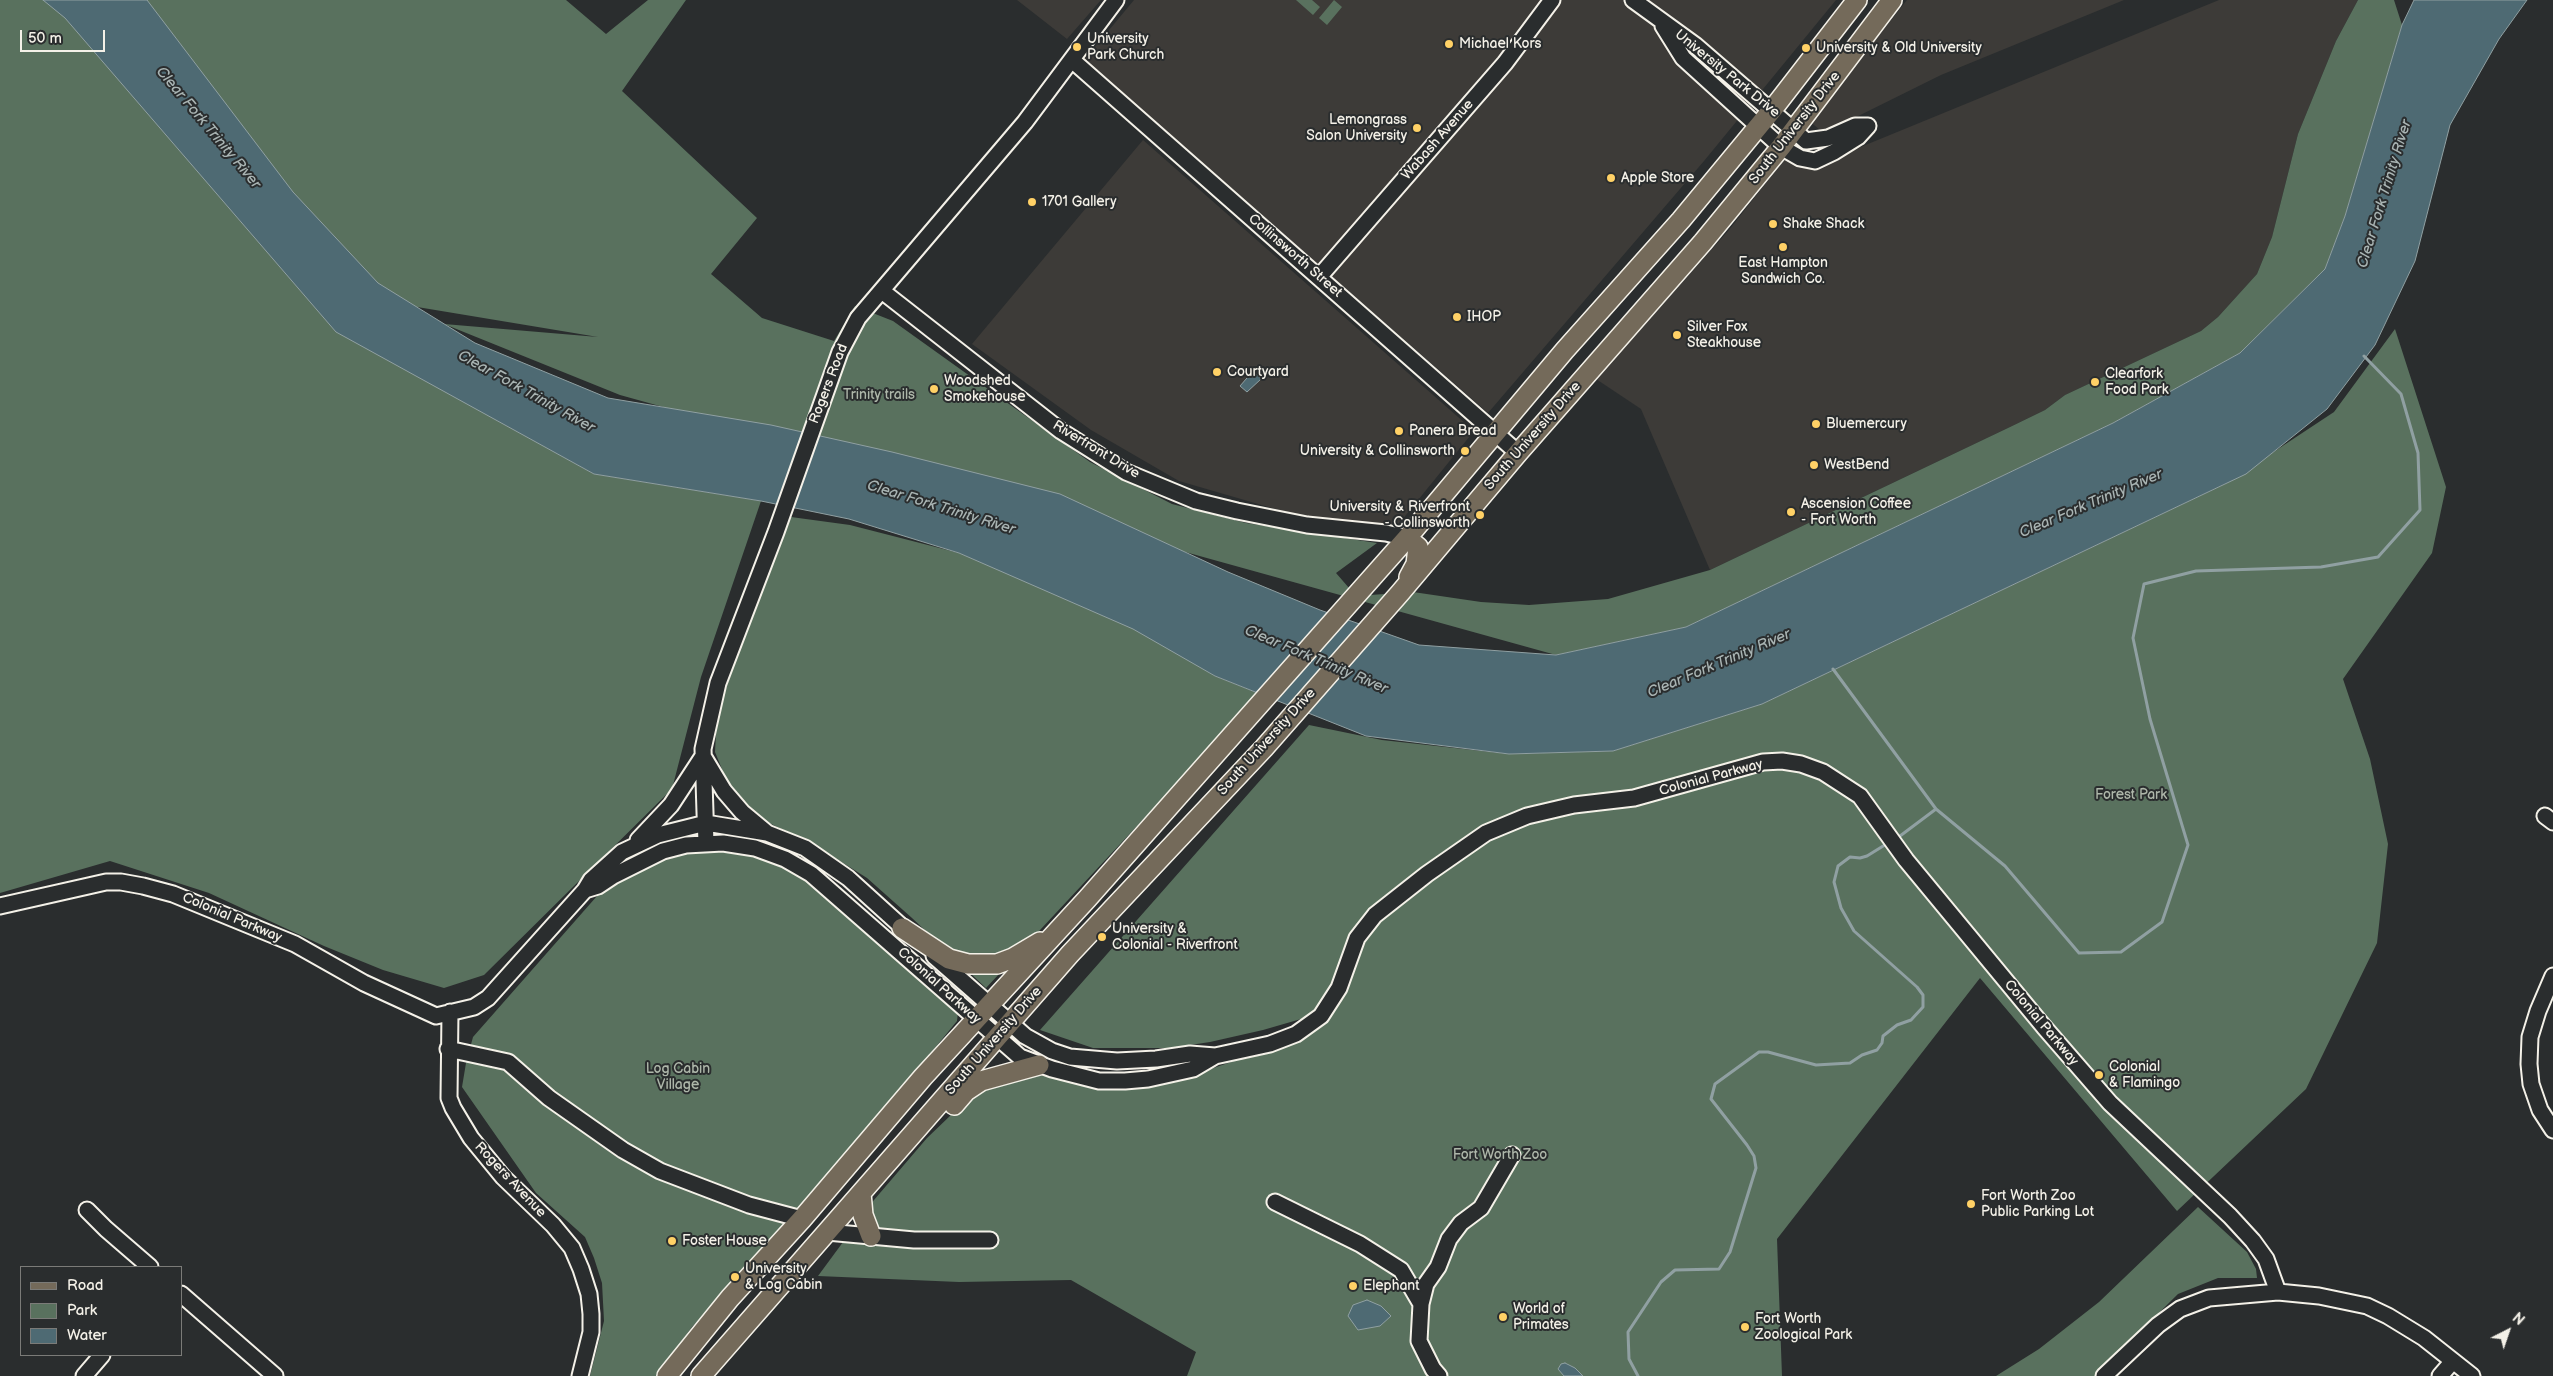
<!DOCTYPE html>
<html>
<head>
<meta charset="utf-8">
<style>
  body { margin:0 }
  #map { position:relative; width:2553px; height:1376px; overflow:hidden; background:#2a2d2e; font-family:"Balsamiq Sans",sans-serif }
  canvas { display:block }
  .legend { position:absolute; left:20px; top:1266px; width:162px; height:90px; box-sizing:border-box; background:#2a2d2e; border:1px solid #7b7b78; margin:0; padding:6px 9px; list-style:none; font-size:15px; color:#f4f1e8 }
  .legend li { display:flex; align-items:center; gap:10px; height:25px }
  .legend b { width:25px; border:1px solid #7b7b78 }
  .north { position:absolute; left:2483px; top:1306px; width:50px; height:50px; -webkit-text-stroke:4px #2a2d2e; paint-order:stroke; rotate:41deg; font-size:14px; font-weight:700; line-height:20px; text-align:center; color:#f4f1e8 }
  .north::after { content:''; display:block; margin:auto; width:18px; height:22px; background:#f4f1e8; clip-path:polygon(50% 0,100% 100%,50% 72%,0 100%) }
  .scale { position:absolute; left:20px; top:30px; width:85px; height:22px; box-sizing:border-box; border:2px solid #f4f1e8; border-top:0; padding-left:6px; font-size:15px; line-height:18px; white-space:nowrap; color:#f4f1e8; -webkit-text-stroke:4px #2a2d2e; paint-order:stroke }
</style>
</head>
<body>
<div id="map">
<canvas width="2553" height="1376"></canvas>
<ul class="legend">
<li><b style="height:6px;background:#746a5a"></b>Road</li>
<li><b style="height:14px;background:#59715e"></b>Park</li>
<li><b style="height:14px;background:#4e6a73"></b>Water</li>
</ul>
<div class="north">N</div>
<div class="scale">50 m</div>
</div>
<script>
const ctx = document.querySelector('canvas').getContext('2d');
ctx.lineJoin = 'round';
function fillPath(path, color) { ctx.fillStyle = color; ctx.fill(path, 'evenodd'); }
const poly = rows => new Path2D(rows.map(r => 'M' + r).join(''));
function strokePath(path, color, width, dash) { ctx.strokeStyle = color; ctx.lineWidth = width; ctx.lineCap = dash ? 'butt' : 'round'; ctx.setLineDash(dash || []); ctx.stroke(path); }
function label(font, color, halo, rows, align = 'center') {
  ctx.font = font + ' "Balsamiq Sans",sans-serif'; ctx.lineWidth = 4; ctx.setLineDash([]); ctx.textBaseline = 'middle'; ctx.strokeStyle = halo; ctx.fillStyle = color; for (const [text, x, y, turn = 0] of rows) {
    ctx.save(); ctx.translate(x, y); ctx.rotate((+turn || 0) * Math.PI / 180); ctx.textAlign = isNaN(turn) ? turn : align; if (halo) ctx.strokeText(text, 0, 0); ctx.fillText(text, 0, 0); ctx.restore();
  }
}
fillPath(poly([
  [1017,0,1101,0,1067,39],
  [1134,0,1836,0,1704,161,1488,413,1084,60],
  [1907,0,2124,0,1941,75,1824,133,1810,122],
  [2219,0,2358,0,2336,41,2298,134,2272,237,2257,274,2218,317,2201,331,2065,395,2045,410,2010,427,1710,570,1641,409,1596,379,1729,230,1787,156,1807,169],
  [1143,140,1474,431,1397,526,1296,515,1179,481,1091,430,972,344]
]), '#3d3b38');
fillPath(poly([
  [0,0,566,0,606,34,648,0,686,0,622,91,757,218,711,274,762,318,834,341,855,306,893,321,1090,462,1172,504,1246,523,1377,543,1336,573,1356,596,1413,592,1481,602,1529,605,1608,599,1710,570,2010,427,2045,410,2065,395,2201,331,2218,317,2257,274,2272,237,2298,134,2336,41,2358,0,2394,0,2402,25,2345,216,2325,269,2240,353,2113,423,1686,627,1556,655,620,395,444,324,598,337,369,299,175,37,123,84,334,329,594,474,761,501,701,677,672,789,484,975,444,988,383,970,324,946,209,893,110,861,0,893],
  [1296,0,1312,0,1320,7,1313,15],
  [1334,0,1342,7,1327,25,1319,18],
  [2395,329,2446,487,2432,553,2343,679,2370,759,2388,844,2377,943,2306,1089,2177,1211,1980,978,1777,1239,1782,1376,1187,1376,1196,1352,1071,1280,959,1282,818,1276,874,1200,927,1138,975,1092,1027,1074,1046,1076,1099,1087,1156,1085,1190,1076,1310,1035,1328,1019,1338,1004,1301,1019,1263,1030,1210,1042,1170,1048,1093,1048,1040,1030,1309,725,1382,740,1509,754,1613,751,1762,704,2225,484,2334,412],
  [791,517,850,525,959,553,1134,625,1215,676,1260,694,986,988,912,918,867,878,816,846,759,818,744,807,728,784,715,752,716,732,724,694,749,619],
  [704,849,761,858,796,871,851,916,958,1012,957,1021,804,1207,692,1327,656,1376,590,1376,604,1321,602,1283,594,1258,585,1237,536,1193,462,1087,466,1063,473,1037,597,896,624,875,652,860],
  [2198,1207,2247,1252,2256,1269,2257,1278,2218,1278,2178,1294,2095,1376,1996,1376,2039,1349,2099,1302]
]), '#59715e');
const water = poly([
  [43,0,147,0,293,192,378,283,475,343,608,398,771,425,892,452,1060,494,1228,572,1320,610,1419,645,1556,655,1686,627,2113,423,2240,353,2325,269,2345,216,2402,25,2414,0,2527,0,2499,39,2450,125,2415,261,2375,345,2327,409,2246,474,1762,704,1613,751,1509,754,1366,736,1215,676,1133,629,959,553,849,519,761,501,594,474,336,332,65,18,43,0],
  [1253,371,1261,379,1247,392,1240,386,1253,371],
  [1367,1300,1381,1306,1391,1316,1380,1326,1358,1330,1348,1316,1353,1305,1367,1300],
  [1565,1363,1575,1368,1583,1376,1564,1376,1558,1369,1561,1364,1565,1363]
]);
fillPath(water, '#4e6a73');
strokePath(water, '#90a0a2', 1);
strokePath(poly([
  [1833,669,1936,809,1896,839],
  [1936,809,2005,866,2079,953,2121,952,2162,922,2188,845,2150,719,2133,638,2144,584,2196,571,2321,567,2378,557,2420,510,2418,453,2401,394,2364,356],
  [1638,1376,1629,1359,1628,1332,1661,1282,1675,1270,1719,1269,1730,1252,1756,1168,1754,1156,1747,1145,1711,1099,1715,1084,1759,1052,1768,1052,1816,1065,1850,1063,1862,1055,1877,1050,1882,1043,1883,1036,1897,1025,1911,1020,1923,1007,1923,995,1917,987,1854,931,1841,908,1834,882,1838,866,1850,857,1860,858,1867,856,1888,843]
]), '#90a0a2', 3);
const minor = poly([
  [1633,0,1695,45,1806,141,1828,138,1855,126,1868,126],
  [1663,26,1683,58,1781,147,1800,158,1815,161,1834,152,1858,137,1868,126],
  [1072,60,1518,453],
  [1319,277,1505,63,1552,0],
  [882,291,1061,431,1126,472,1196,501,1237,511,1307,525,1386,533,1407,538],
  [2545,816,2553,822],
  [638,840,671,805,703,756,724,791,742,812,766,832],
  [706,844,703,749,718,683,776,532,840,352,858,318,1025,122,1116,0],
  [585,890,598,886,613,876,663,851,686,845,723,843,755,848,785,859,811,874,1020,1057,1052,1069,1099,1081,1125,1081,1148,1079,1193,1069,1215,1056],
  [0,906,106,882,121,882,143,886,173,894,295,944,364,983,436,1016,474,1007,488,998,585,890,591,880,622,852,658,835,706,823,767,833,805,848,848,878,911,935],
  [934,956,1025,1036,1052,1051,1070,1057,1117,1061,1156,1059,1190,1054,1215,1056,1270,1044,1296,1034,1321,1016,1339,988,1357,938,1375,915,1427,874,1486,833,1527,816,1574,805,1634,798,1763,762,1782,761,1801,764,1823,772,1860,796,1906,860,2044,1027,2110,1103,2230,1216,2253,1241,2266,1259,2278,1292],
  [2553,976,2538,1011,2530,1037,2529,1064,2531,1084,2540,1110,2553,1130],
  [450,1012,449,1098,453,1108,471,1138,503,1177,553,1225,572,1248,581,1269,589,1294,591,1314,591,1332,580,1376],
  [448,1049,508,1062,549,1098,623,1150,660,1171,749,1205,802,1219],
  [1275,1202,1360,1244,1401,1270,1421,1304,1419,1341,1433,1369,1439,1376],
  [87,1210,106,1229,150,1267],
  [827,1232,914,1240,990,1240],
  [181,1294,275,1376],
  [1421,1304,1426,1284,1438,1267,1449,1239,1461,1223,1481,1208,1512,1155],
  [84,1376,102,1355],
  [2104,1376,2158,1325,2180,1309,2209,1298,2278,1292,2319,1296,2367,1306,2388,1316,2424,1338,2472,1376],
  [2440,1376,2453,1361]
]);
const major = poly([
  [1407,538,1418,547,1416,564,1409,577],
  [902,928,949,959,968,964,997,964,1013,958,1040,942],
  [954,1105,966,1091,981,1081,1039,1065],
  [861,1193,863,1215,871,1236],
  [667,1376,730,1298,802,1219,923,1077,1087,899,1407,538,1565,350,1681,220,1772,110,1857,0],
  [701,1376,1070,954,1264,748,1400,593,1518,453,1703,242,1781,147,1892,0]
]);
strokePath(minor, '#f4f1e8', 19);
strokePath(major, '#f4f1e8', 22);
strokePath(minor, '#2a2d2e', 15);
strokePath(major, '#746a5a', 19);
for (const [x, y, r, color] of [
  [1449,44,5,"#ffd166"],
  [1077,47,5,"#ffd166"],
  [1806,48,5,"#ffd166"],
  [1417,128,5,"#ffd166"],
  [1611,178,5,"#ffd166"],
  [1032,202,5,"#ffd166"],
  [1773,224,5,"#ffd166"],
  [1783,247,5,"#ffd166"],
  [1457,317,5,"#ffd166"],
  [1677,335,5,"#ffd166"],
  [1217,372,5,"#ffd166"],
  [2095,382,5,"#ffd166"],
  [934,389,5,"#ffd166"],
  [1816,424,5,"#ffd166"],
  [1399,431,5,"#ffd166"],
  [1465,451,5,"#ffd166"],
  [1814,465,5,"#ffd166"],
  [1791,512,5,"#ffd166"],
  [1480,515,5,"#ffd166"],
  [1102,937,5,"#ffd166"],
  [2099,1075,5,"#ffd166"],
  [1971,1204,5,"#ffd166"],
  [672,1241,5,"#ffd166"],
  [735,1277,5,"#ffd166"],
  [1353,1286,5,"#ffd166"],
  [1503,1317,5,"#ffd166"],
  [1745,1327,5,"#ffd166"]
]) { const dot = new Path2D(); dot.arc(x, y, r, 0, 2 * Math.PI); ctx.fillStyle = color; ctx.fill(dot); strokePath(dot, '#2a2d2e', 2); }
label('14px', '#f4f1e8', '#2a2d2e', [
  ["University",1087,39],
  ["Park Church",1087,55],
  ["Michael Kors",1459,44],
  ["University & Old University",1816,48],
  ["Lemongrass",1407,120,"right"],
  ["Salon University",1407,136,"right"],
  ["Apple Store",1621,178],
  ["1701 Gallery",1042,202],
  ["Shake Shack",1783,224],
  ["East Hampton",1783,263,"center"],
  ["Sandwich Co.",1783,279,"center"],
  ["IHOP",1467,317],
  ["Silver Fox",1687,327],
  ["Steakhouse",1687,343],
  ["Courtyard",1227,372],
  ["Clearfork",2105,374],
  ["Food Park",2105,390],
  ["Woodshed",944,381],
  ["Smokehouse",944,397],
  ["Bluemercury",1826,424],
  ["Panera Bread",1409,431],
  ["University & Collinsworth",1455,451,"right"],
  ["WestBend",1824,465],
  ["Ascension Coffee",1801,504],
  ["- Fort Worth",1801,520],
  ["University & Riverfront",1470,507,"right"],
  ["- Collinsworth",1470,523,"right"],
  ["University &",1112,929],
  ["Colonial - Riverfront",1112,945],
  ["Colonial",2109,1067],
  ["& Flamingo",2109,1083],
  ["Fort Worth Zoo",1981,1196],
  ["Public Parking Lot",1981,1212],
  ["Foster House",682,1241],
  ["University",745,1269],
  ["& Log Cabin",745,1285],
  ["Elephant",1363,1286],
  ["World of",1513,1309],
  ["Primates",1513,1325],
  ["Fort Worth",1755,1319],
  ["Zoological Park",1755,1335]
], 'left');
label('14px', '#f4f1e8', '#2a2d2e', [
  ["University Park Drive",1727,74,39],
  ["South University Drive",1795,128,-52],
  ["Wabash Avenue",1438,140,-49],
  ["Collinsworth Street",1295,256,41],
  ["Rogers Road",829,384,-69],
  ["South University Drive",1533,436,-49],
  ["Riverfront Drive",1096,450,31],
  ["South University Drive",1267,742,-48],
  ["Colonial Parkway",1711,778,-15],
  ["Colonial Parkway",232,918,23],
  ["Colonial Parkway",939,986,42],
  ["Colonial Parkway",2041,1023,50],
  ["South University Drive",994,1041,-49],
  ["Rogers Avenue",510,1180,47]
]);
label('14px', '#aeb7aa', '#2a2d2e', [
  ["Trinity trails",879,395],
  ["Forest Park",2131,795],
  ["Log Cabin",678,1069],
  ["Village",678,1085],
  ["Fort Worth Zoo",1500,1155]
]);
label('italic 15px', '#a9b4b3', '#2a2d2e', [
  ["Clear Fork Trinity River",208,128,50],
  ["Clear Fork Trinity River",2385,194,-73],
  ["Clear Fork Trinity River",526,392,29],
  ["Clear Fork Trinity River",2091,504,-23],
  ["Clear Fork Trinity River",941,508,17],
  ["Clear Fork Trinity River",1316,660,23],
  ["Clear Fork Trinity River",1719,664,-23]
]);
</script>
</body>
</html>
